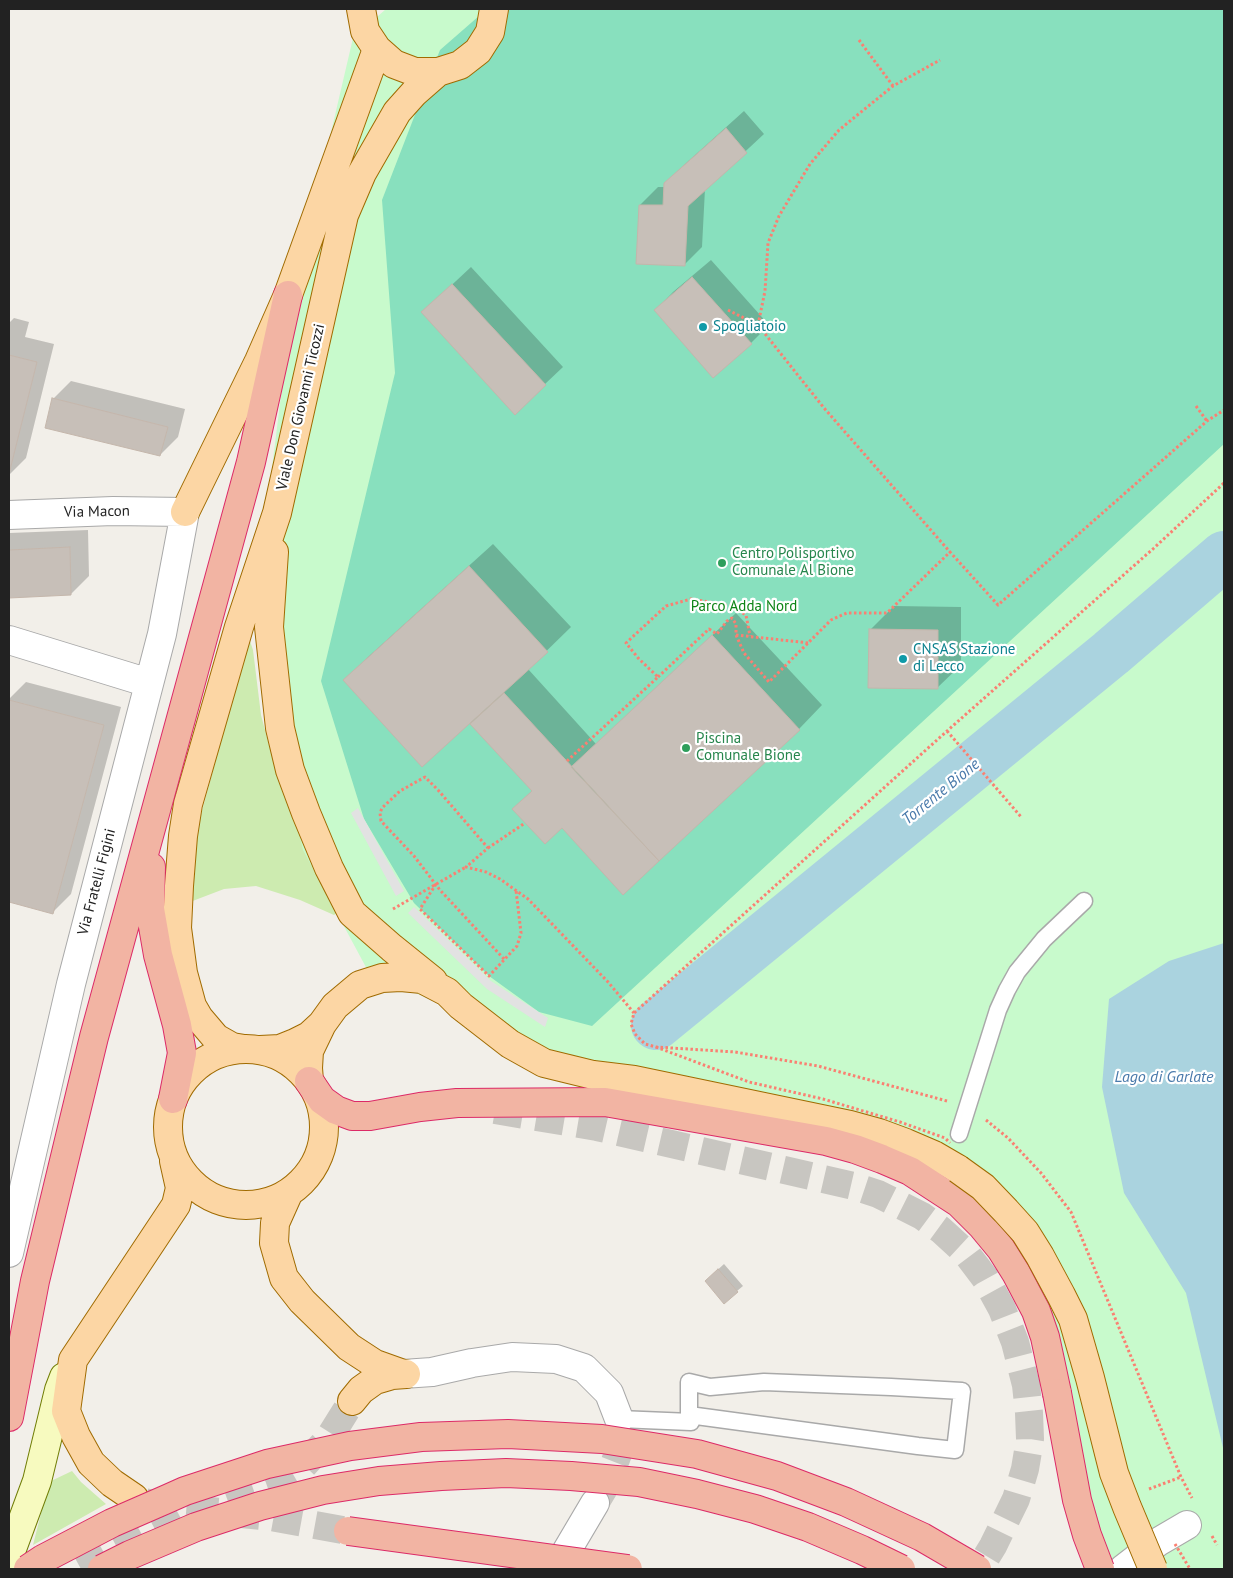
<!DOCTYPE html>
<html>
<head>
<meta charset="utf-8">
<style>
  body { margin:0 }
  #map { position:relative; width:1233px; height:1578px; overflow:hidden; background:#f2efe9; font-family:"PT Sans",sans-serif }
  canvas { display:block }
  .frame { position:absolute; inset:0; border:10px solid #222; pointer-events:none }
</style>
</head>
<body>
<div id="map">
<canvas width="1233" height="1578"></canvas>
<div class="frame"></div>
</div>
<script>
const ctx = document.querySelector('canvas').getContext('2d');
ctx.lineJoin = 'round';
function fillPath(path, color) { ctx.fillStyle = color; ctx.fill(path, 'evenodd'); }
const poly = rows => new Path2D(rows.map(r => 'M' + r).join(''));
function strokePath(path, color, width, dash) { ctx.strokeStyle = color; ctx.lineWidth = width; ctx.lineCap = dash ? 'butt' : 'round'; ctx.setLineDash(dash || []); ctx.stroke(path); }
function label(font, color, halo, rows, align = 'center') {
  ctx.font = font + ' "PT Sans",sans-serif'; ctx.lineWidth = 4.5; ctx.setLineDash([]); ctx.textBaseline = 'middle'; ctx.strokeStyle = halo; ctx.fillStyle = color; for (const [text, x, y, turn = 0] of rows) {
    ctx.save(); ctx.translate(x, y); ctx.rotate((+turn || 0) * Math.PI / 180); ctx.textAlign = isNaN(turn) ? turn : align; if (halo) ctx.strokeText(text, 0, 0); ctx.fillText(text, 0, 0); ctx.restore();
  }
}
fillPath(poly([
  [250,641,253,650,261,715,277,775,296,825,340,911,334,915,300,900,256,886,224,889,190,902,178,899,212,774,245,642],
  [72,1471,81,1482,106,1504,33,1545,49,1482]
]), '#cdebb0');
fillPath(poly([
  [386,9,1224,9,1224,1569,1095,1569,1076,1530,1023,1304,946,1200,818,1121,595,1075,368,971,303,850,259,664,268,500,294,291,353,38]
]), '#c8facc');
fillPath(poly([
  [487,9,1224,9,1224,444,592,1026,539,1012,489,976,414,903,364,819,321,681,395,373,382,200,440,50]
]), '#88e0be');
fillPath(poly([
  [358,808,404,891,396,896,351,813],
  [414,907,491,981,548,1018,545,1027,487,989,408,913]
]), '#e2e2e2');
fillPath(poly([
  [1224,943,1224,1452,1186,1293,1124,1193,1102,1087,1109,999,1169,961]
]), '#aad3df');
fillPath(poly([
  [744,111,764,134,705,189,702,247,684,265,640,205,658,187,665,187,666,183,684,165],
  [711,260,769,325,751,343,656,310,673,292],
  [471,267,563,367,545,384,441,295],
  [14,318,29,322,25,337,54,344,26,458,9,475,9,323],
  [71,381,185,409,178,437,160,455,53,399],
  [88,530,89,576,71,594,9,597,9,533],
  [493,544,571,627,528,669,596,744,736,613,822,705,799,729,562,827,514,809,533,790,470,722,345,680,368,657],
  [894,606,961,607,961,665,937,688,870,630],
  [26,682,121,707,71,894,53,912,9,900,9,699],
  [724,1264,743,1286,737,1291,712,1275]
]), '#0003');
strokePath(poly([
  [656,1025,1111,653,1224,556]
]), '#aad3df', 50);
const building = poly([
  [726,128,747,153,688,206,685,266,636,264,639,205,663,205,664,183,726,128],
  [692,277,752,344,713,378,654,310,692,277],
  [452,284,546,385,515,415,421,312,452,284],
  [9,355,37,362,9,474,9,355],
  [52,398,168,427,160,456,45,428,52,398],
  [70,547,71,595,9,598,9,550,70,547],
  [469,566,548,652,422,767,343,680,469,566],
  [869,629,938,630,938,689,868,688,869,629],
  [712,635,800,730,659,861,571,767,712,635],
  [504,693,659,861,623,895,562,828,545,844,512,809,532,791,470,724,504,693],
  [9,700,104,725,53,914,9,902,9,700],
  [718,1269,738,1292,724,1304,705,1281,718,1269]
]);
fillPath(building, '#c7bfb8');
strokePath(building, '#c4b6ab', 1);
strokePath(poly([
  [597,1500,606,1485,621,1446,619,1419]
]), '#c8c6c1', 28, [28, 14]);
strokePath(poly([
  [81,1569,190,1509]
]), '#c8c6c1', 28, [28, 14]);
strokePath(poly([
  [145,1502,166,1507,190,1509,291,1473,303,1466,329,1438,352,1401]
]), '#c8c6c1', 28, [28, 14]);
strokePath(poly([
  [495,1110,597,1127,854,1186,878,1194,922,1216,941,1230,966,1253,985,1278,1002,1309,1015,1342,1026,1385,1029,1413,1030,1439,1025,1469,1016,1499,993,1546,979,1569],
  [190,1509,271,1517,348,1531]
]), '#c8c6c1', 28, [28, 14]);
const service = poly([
  [959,1134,998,1010,1007,990,1017,972,1044,939,1084,901],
  [619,1419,691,1422,689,1415,689,1382,710,1387,764,1382,891,1387,962,1391,955,1450,918,1446,689,1415]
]);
const minor = poly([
  [9,515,113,511,185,512,162,634,71,984,9,1253],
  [9,640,149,683],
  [403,1374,432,1372,472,1363,512,1357,556,1359,584,1368,609,1393,619,1419],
  [556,1569,595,1503],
  [1123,1569,1158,1542,1187,1525]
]);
const secondary = poly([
  [9,1557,37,1481,59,1390,64,1377]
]);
const primary = poly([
  [361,9,365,31,377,49,394,64,415,72,438,72,460,65,478,51,490,32,494,9],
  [185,512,259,361,288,295,377,49],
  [274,552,269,627,280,728,290,770,306,813,329,868,352,913,392,948,433,981],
  [322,1024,335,1006,360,985,382,978,401,977,422,979,447,992,461,1006,510,1044,544,1063,593,1075,634,1080,850,1125,879,1133,906,1143,934,1155,958,1169],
  '168 1127a78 78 0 1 1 156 0a78 78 0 1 1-156 0Z',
  [244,1049,232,1047,216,1038,199,1018,192,1006,183,973,177,928,179,886,183,836,188,804,239,627,277,513,344,215,362,173,397,112,414,93,438,72],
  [260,1050,280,1049,295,1043,309,1036,322,1024,309,1051,308,1068,309,1081],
  [288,1194,275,1223,274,1243,284,1278,302,1301,349,1347,375,1364,403,1374],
  [352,1401,361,1390,375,1380,392,1375,406,1374],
  [134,1498,112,1483,91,1463,76,1436,66,1411,73,1360,176,1205,180,1188,174,1161]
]);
const trunk = poly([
  [151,867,150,909,158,955,177,1025,182,1053,173,1099],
  [309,1081,322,1100,336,1110,352,1116,370,1116,420,1107,457,1103,605,1102,826,1141,855,1149,882,1159,910,1171,959,1203,982,1226,1001,1249,1016,1273,1036,1311,1045,1337,1057,1393],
  [9,1417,35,1281,94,1037,251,462,288,295]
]);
strokePath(service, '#a9a9a9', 19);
strokePath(minor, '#a9a9a9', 30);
strokePath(secondary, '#707d05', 30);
strokePath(primary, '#a06b00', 30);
strokePath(trunk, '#dc2a67', 30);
strokePath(poly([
  [859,40,893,86],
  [728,310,758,325,824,408,950,552],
  [758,325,765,291,768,243,779,216,810,164,839,130,893,86,940,60],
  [1196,406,1207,421],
  [736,635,809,643],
  [658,677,709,629,717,634,727,621,732,618,736,624,736,635,744,653,769,682,831,620,847,613,887,613,950,552,998,605,1207,421,1224,410],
  [947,731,1022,818],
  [567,761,658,677,639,659,626,643,666,606,691,599,709,602,730,606,746,615,750,636],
  [488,848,525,823],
  [436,884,420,909,489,976,517,946,521,933,516,890],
  [393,909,466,867],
  [504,959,440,890,414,856,381,821,380,813,382,808,400,791,425,777,438,790,488,848,466,867,486,872,500,879,528,899,608,982,634,1013],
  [947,1101,818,1066,735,1052,656,1047,645,1044,635,1034,631,1024,634,1013,947,731,1154,548,1224,483],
  [986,1120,1008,1138,1041,1173,1071,1212,1181,1477,1192,1498],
  [1149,1489,1181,1477],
  [1212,1536,1217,1545]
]), '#fa8072', 3, [2.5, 2.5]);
strokePath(service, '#fff', 16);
strokePath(minor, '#fff', 28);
strokePath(secondary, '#f7fabf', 28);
strokePath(primary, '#fcd6a4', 28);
strokePath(trunk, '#f2b4a3', 28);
const primaryBridge = poly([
  [958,1169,983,1187,1006,1211,1025,1232,1040,1256,1061,1295,1073,1319,1090,1378,1114,1473,1127,1507,1153,1569]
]);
const trunkBridge = poly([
  [1057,1393,1077,1500,1087,1535,1100,1569],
  [348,1531,628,1569],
  [28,1569,43,1559,112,1523,167,1499,185,1491,267,1464,350,1446,421,1437,508,1434,602,1439,697,1454,777,1476,846,1502,922,1537,977,1569],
  [102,1569,130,1555,196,1527,260,1506,323,1490,379,1481,441,1476,506,1473,571,1476,639,1482,697,1494,755,1509,808,1527,862,1550,901,1569]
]);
strokePath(primaryBridge, '#a06b00', 30, []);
strokePath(trunkBridge, '#dc2a67', 30, []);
strokePath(poly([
  [656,1047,749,1082,823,1099,900,1122,945,1138,950,1143],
  [1175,1544,1190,1569]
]), '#fa8072', 3, [2.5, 2.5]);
strokePath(primaryBridge, '#fcd6a4', 28);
strokePath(trunkBridge, '#f2b4a3', 28);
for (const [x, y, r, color] of [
  [703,327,5,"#0f9aa8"],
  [722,563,5,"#2e9e5b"],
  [903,659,5,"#0f9aa8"],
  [686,748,5,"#2e9e5b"]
]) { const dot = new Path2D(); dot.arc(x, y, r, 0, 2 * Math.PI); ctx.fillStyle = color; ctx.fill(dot); strokePath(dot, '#fff', 2); }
label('15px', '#0d838f', '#fff', [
  ["Spogliatoio",713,327],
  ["CNSAS Stazione",913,650],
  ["di Lecco",913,667]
], 'left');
label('15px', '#222', '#fff', [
  ["Viale Don Giovanni Ticozzi",301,407,-77],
  ["Via Macon",97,512,-1],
  ["Via Fratelli Figini",97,882,-75]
]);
label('15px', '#27864d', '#fff', [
  ["Centro Polisportivo",732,554],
  ["Comunale Al Bione",732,571],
  ["Piscina",696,739],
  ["Comunale Bione",696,756]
], 'left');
label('15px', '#0c8416', '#fff', [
  ["Parco Adda Nord",744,607]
]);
label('italic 16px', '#4a7aab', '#fff', [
  ["Torrente Bione",941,792,-39],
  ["Lago di Garlate",1164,1077]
]);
</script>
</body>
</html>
